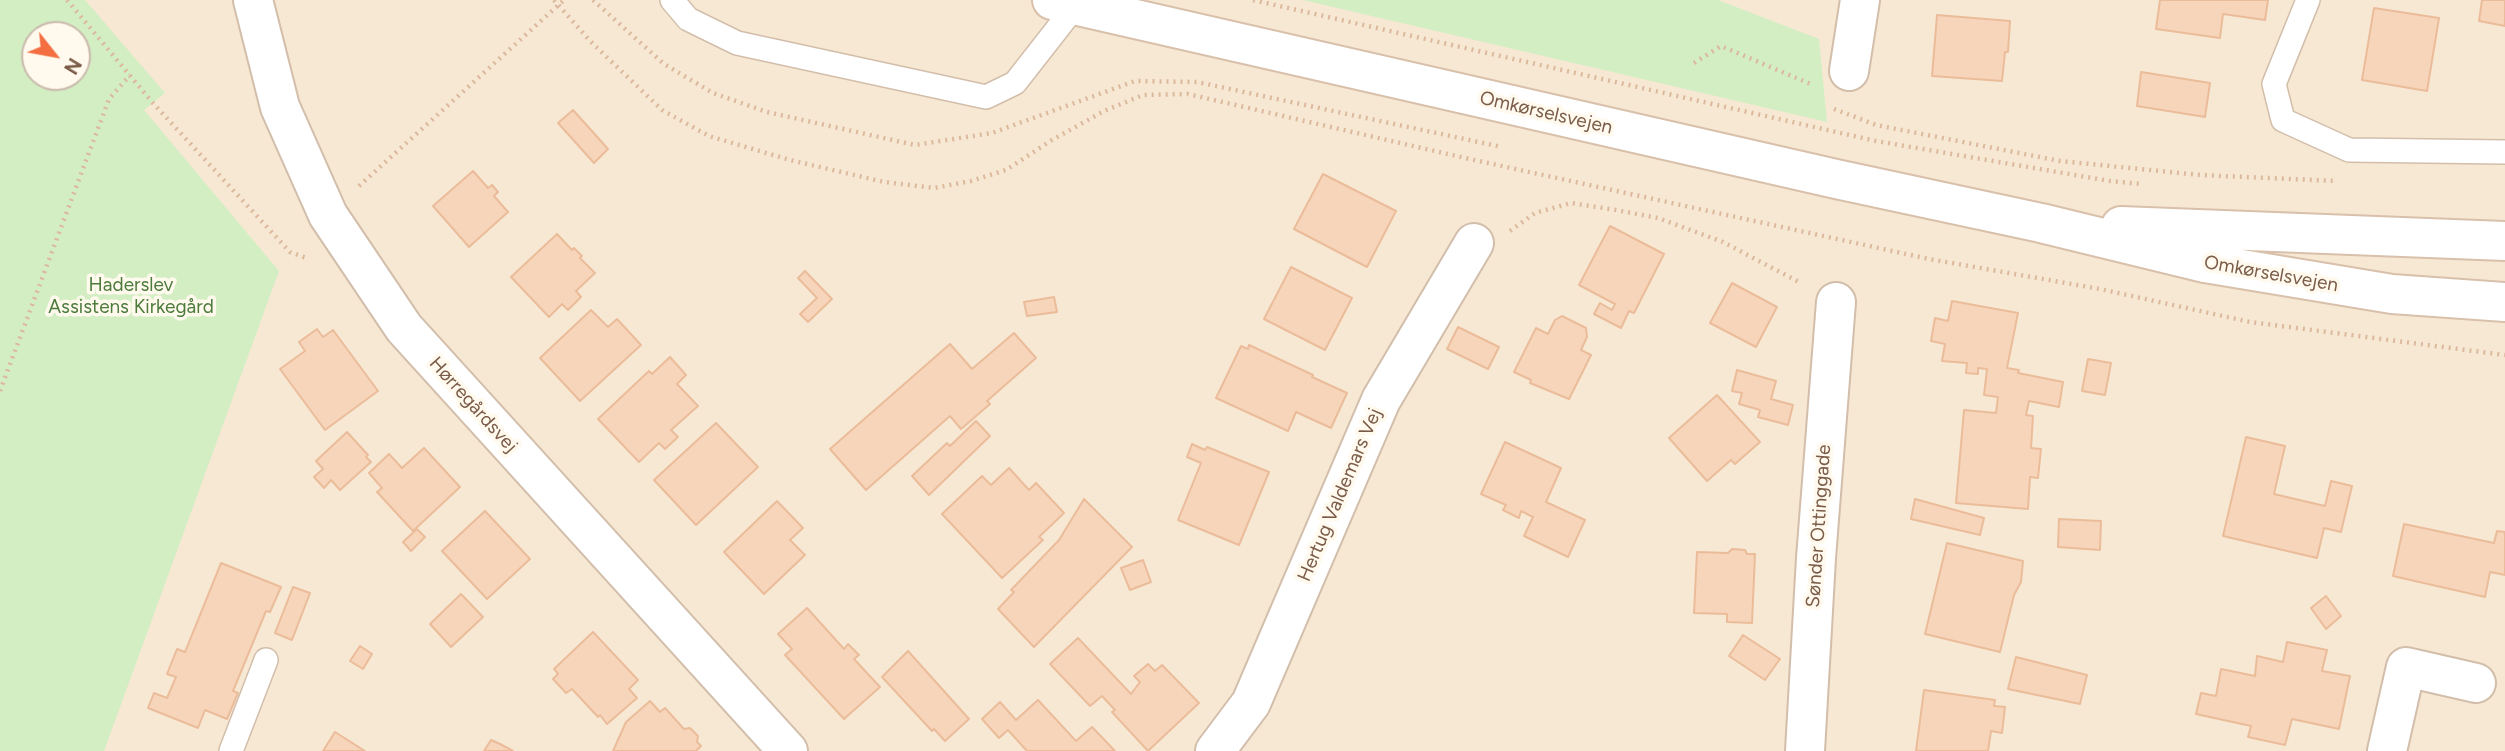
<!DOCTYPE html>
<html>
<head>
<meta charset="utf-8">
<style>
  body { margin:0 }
  #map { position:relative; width:2505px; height:751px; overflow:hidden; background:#fef6e6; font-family:Figtree,sans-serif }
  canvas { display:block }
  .north { position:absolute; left:21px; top:21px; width:70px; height:70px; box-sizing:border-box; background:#fff9ee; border:2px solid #cabaac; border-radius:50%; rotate:121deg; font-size:19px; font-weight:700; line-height:28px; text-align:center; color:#7b5c48 }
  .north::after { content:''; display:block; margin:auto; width:24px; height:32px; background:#f36f41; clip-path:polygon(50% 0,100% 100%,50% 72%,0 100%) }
</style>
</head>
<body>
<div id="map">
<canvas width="2505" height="751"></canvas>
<div class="north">N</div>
</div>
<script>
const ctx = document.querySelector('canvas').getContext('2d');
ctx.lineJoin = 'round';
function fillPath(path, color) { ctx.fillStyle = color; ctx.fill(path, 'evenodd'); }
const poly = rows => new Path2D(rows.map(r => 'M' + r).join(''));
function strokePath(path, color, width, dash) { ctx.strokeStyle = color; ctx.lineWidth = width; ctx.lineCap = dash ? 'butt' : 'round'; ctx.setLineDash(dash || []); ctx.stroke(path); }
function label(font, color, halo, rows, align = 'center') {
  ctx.font = font + ' Figtree,sans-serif'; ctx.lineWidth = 7; ctx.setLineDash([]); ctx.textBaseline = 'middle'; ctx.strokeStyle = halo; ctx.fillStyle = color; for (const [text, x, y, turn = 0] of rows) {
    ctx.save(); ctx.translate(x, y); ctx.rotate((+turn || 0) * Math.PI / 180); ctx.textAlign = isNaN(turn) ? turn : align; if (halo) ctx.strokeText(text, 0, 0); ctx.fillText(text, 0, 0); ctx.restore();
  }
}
fillPath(poly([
  [0,0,2505,0,2505,751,0,751],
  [35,35,77,35,77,77,35,77]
]), '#f7e8d4');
fillPath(poly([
  [0,0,85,0,165,93,144,110,279,271,104,751,0,751],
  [77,35,77,77,35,77,35,35],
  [1303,0,1718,0,1819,39,1827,122]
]), '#d3eec3');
const building = poly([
  [2160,0,2268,0,2265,20,2223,14,2220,38,2156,29,2160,0],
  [2482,0,2505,0,2505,26,2479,21,2482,0],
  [2374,8,2439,18,2427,91,2362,80,2374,8],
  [1937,15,2010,21,2008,52,2005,52,2002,81,1932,76,1937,15],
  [2141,72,2210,83,2205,117,2137,106,2141,72],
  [573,110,608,149,594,163,558,123,573,110],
  [473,171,488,188,492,185,498,192,494,196,508,212,469,247,433,206,473,171],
  [1323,174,1396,211,1367,267,1294,229,1323,174],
  [1610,226,1664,254,1634,313,1629,311,1621,328,1594,314,1600,303,1612,310,1615,304,1579,285,1610,226],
  [557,234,572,250,574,248,582,256,580,258,595,273,576,291,581,297,568,310,562,304,549,317,511,277,557,234],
  [1291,267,1352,298,1325,350,1264,319,1291,267],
  [805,271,832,299,808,322,800,314,817,298,798,278,805,271],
  [1732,283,1777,307,1756,347,1710,323,1732,283],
  [1054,297,1057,312,1027,316,1024,302,1054,297],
  [1952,301,2018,313,2007,368,2019,370,2018,373,2063,382,2059,407,2029,401,2026,415,2033,416,2031,448,2041,449,2038,478,2030,477,2028,509,1956,503,1964,410,1996,413,1998,397,1984,395,1987,369,1978,368,1978,374,1966,373,1967,363,1942,361,1945,344,1931,341,1935,318,1948,321,1952,301],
  [591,310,608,327,617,319,641,345,580,401,540,358,591,310],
  [1562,316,1586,328,1587,337,1581,350,1591,355,1569,399,1530,383,1531,380,1514,372,1536,328,1548,334,1555,320,1562,316],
  [1458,327,1499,347,1488,369,1447,349,1458,327],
  [317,329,323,337,333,330,378,391,325,430,280,369,305,351,299,342,317,329],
  [1014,333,1036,358,987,401,990,404,961,429,950,416,866,490,830,449,950,344,972,369,1014,333],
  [1249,345,1313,375,1312,377,1347,393,1331,428,1296,412,1288,431,1216,398,1241,346,1248,349,1249,345],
  [670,357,686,375,677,384,698,406,671,430,678,437,665,449,659,443,639,462,598,419,649,371,652,374,670,357],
  [2088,359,2111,363,2105,395,2082,391,2088,359],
  [1737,370,1776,381,1771,399,1793,405,1788,425,1758,417,1760,410,1739,404,1742,393,1732,391,1737,370],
  [1717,395,1760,442,1735,464,1731,460,1707,481,1669,438,1717,395],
  [976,421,990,436,929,495,912,476,947,443,950,446,976,421],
  [716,423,758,467,696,525,654,480,716,423],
  [347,432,368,455,366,457,371,462,340,490,331,480,324,488,314,477,323,469,316,461,347,432],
  [2246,437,2285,446,2274,494,2325,506,2331,481,2352,486,2341,532,2324,528,2317,558,2223,536,2246,437],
  [1505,442,1561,468,1546,502,1585,520,1568,557,1524,536,1533,517,1521,511,1519,518,1503,510,1506,505,1481,494,1505,442],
  [1192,444,1205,450,1207,447,1269,472,1239,545,1178,520,1201,463,1187,457,1192,444],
  [424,448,460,487,413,531,377,492,382,488,369,473,389,454,402,468,424,448],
  [1009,468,1029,490,1036,483,1064,513,1039,537,1043,540,1002,578,942,514,982,476,991,485,1009,468],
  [1084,499,1132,547,1034,647,998,609,1014,592,1011,590,1059,540,1084,499],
  [1915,499,1984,518,1980,535,1911,519,1915,499],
  [777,501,803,528,790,540,805,555,764,594,724,552,777,501],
  [485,511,530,559,487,599,442,551,485,511],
  [2059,519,2101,521,2100,550,2058,547,2059,519],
  [2404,524,2494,543,2497,531,2505,532,2505,575,2490,572,2485,597,2393,576,2404,524],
  [417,529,425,537,411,551,403,542,417,529],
  [1947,543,2023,561,2021,582,2014,595,2000,652,1925,634,1947,543],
  [1732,549,1745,550,1747,554,1755,554,1752,623,1727,622,1727,614,1694,613,1697,552,1728,553,1732,549],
  [1143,560,1151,582,1130,590,1121,568,1143,560],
  [221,563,281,587,270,612,266,611,233,691,238,693,227,719,205,710,198,728,148,708,154,693,167,698,176,677,167,674,177,649,185,652,221,563],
  [293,587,310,593,292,640,275,633,293,587],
  [461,594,483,617,451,647,430,624,461,594],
  [2326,596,2341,616,2326,629,2311,608,2326,596],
  [807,608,844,649,848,644,859,655,854,659,880,687,844,719,785,655,792,649,778,634,807,608],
  [593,632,638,680,629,689,637,698,607,724,600,715,598,717,572,689,566,693,553,679,558,674,554,669,593,632],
  [1743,635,1780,659,1765,680,1729,656,1743,635],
  [1078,638,1131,694,1140,682,1134,676,1148,664,1155,671,1162,665,1199,703,1148,751,1112,712,1115,710,1102,696,1090,706,1050,664,1078,638],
  [2287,642,2327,650,2322,671,2350,676,2339,729,2292,719,2285,745,2248,737,2251,726,2196,714,2201,693,2216,696,2221,669,2255,676,2257,656,2283,662,2287,642],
  [360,646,372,654,363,669,350,661,360,646],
  [908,651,969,719,945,741,934,729,932,731,882,677,908,651],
  [2016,657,2087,675,2080,704,2008,689,2016,657],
  [1924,690,1995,700,1994,706,2005,707,2002,733,1991,731,1988,751,1916,751,1924,690],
  [1038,700,1076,741,1092,727,1115,751,1027,751,1008,730,999,738,982,719,1000,702,1016,720,1038,700],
  [650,701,660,712,665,708,684,729,690,728,698,736,697,742,701,746,696,751,613,751,626,722,650,701],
  [335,732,365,751,323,751,335,732],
  [491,740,500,744,513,751,484,751,491,740]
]);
fillPath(building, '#f6d5bb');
strokePath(building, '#ebbc9a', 2);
const lane = poly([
  [672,0,688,19,737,43,986,97,1015,83,1076,5],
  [2308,0,2274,84,2283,120,2349,150,2505,152],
  [231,751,266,660]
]);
const street = poly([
  [253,0,280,107,328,215,404,328,788,751],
  [1849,71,1860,0],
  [1215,751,1251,703,1381,400,1474,243],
  [1805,751,1816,558,1836,302],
  [2387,751,2406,667,2476,683]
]);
const secondary = poly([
  [1052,0,1836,179,2041,223,2205,263,2392,294,2505,302],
  [2121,226,2505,241]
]);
strokePath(lane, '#d2beaa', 26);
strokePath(street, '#d2beaa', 42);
strokePath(secondary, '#d8c0aa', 42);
strokePath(poly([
  [67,0,152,102,290,252,309,259],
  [554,0,590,41,662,110,709,136,790,160,884,182,934,188,971,181,1006,170,1052,140,1104,111,1143,95,1188,94,1465,158,1929,259,2100,289,2250,322,2505,355],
  [593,0,664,64,713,93,767,112,915,145,992,133,1135,81,1197,82,1502,147],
  [1253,0,1876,141,2110,181,2141,184],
  [1694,63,1721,46,1813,85],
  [1834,109,1876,125,2060,161,2200,175,2336,181],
  [359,186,564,0],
  [1510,231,1535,213,1571,203,1616,210,1658,218,1723,242,1801,283],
  [0,391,109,99,130,75]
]), '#dcb89d', 4.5, [2, 5]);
strokePath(lane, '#fff', 23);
strokePath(street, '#fff', 38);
strokePath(secondary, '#fff', 38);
label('19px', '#7b5c48', '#fff9ee', [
  ["Omkørselsvejen",1546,113,13],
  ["Omkørselsvejen",2271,274,10],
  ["Hørregårdsvej",473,405,48],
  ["Hertug Valdemars Vej",1340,495,-67],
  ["Sønder Ottinggade",1819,526,-86]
]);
label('19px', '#4c7b3c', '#fff9ee', [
  ["Haderslev",131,285],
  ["Assistens Kirkegård",131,307]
]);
</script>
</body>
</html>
